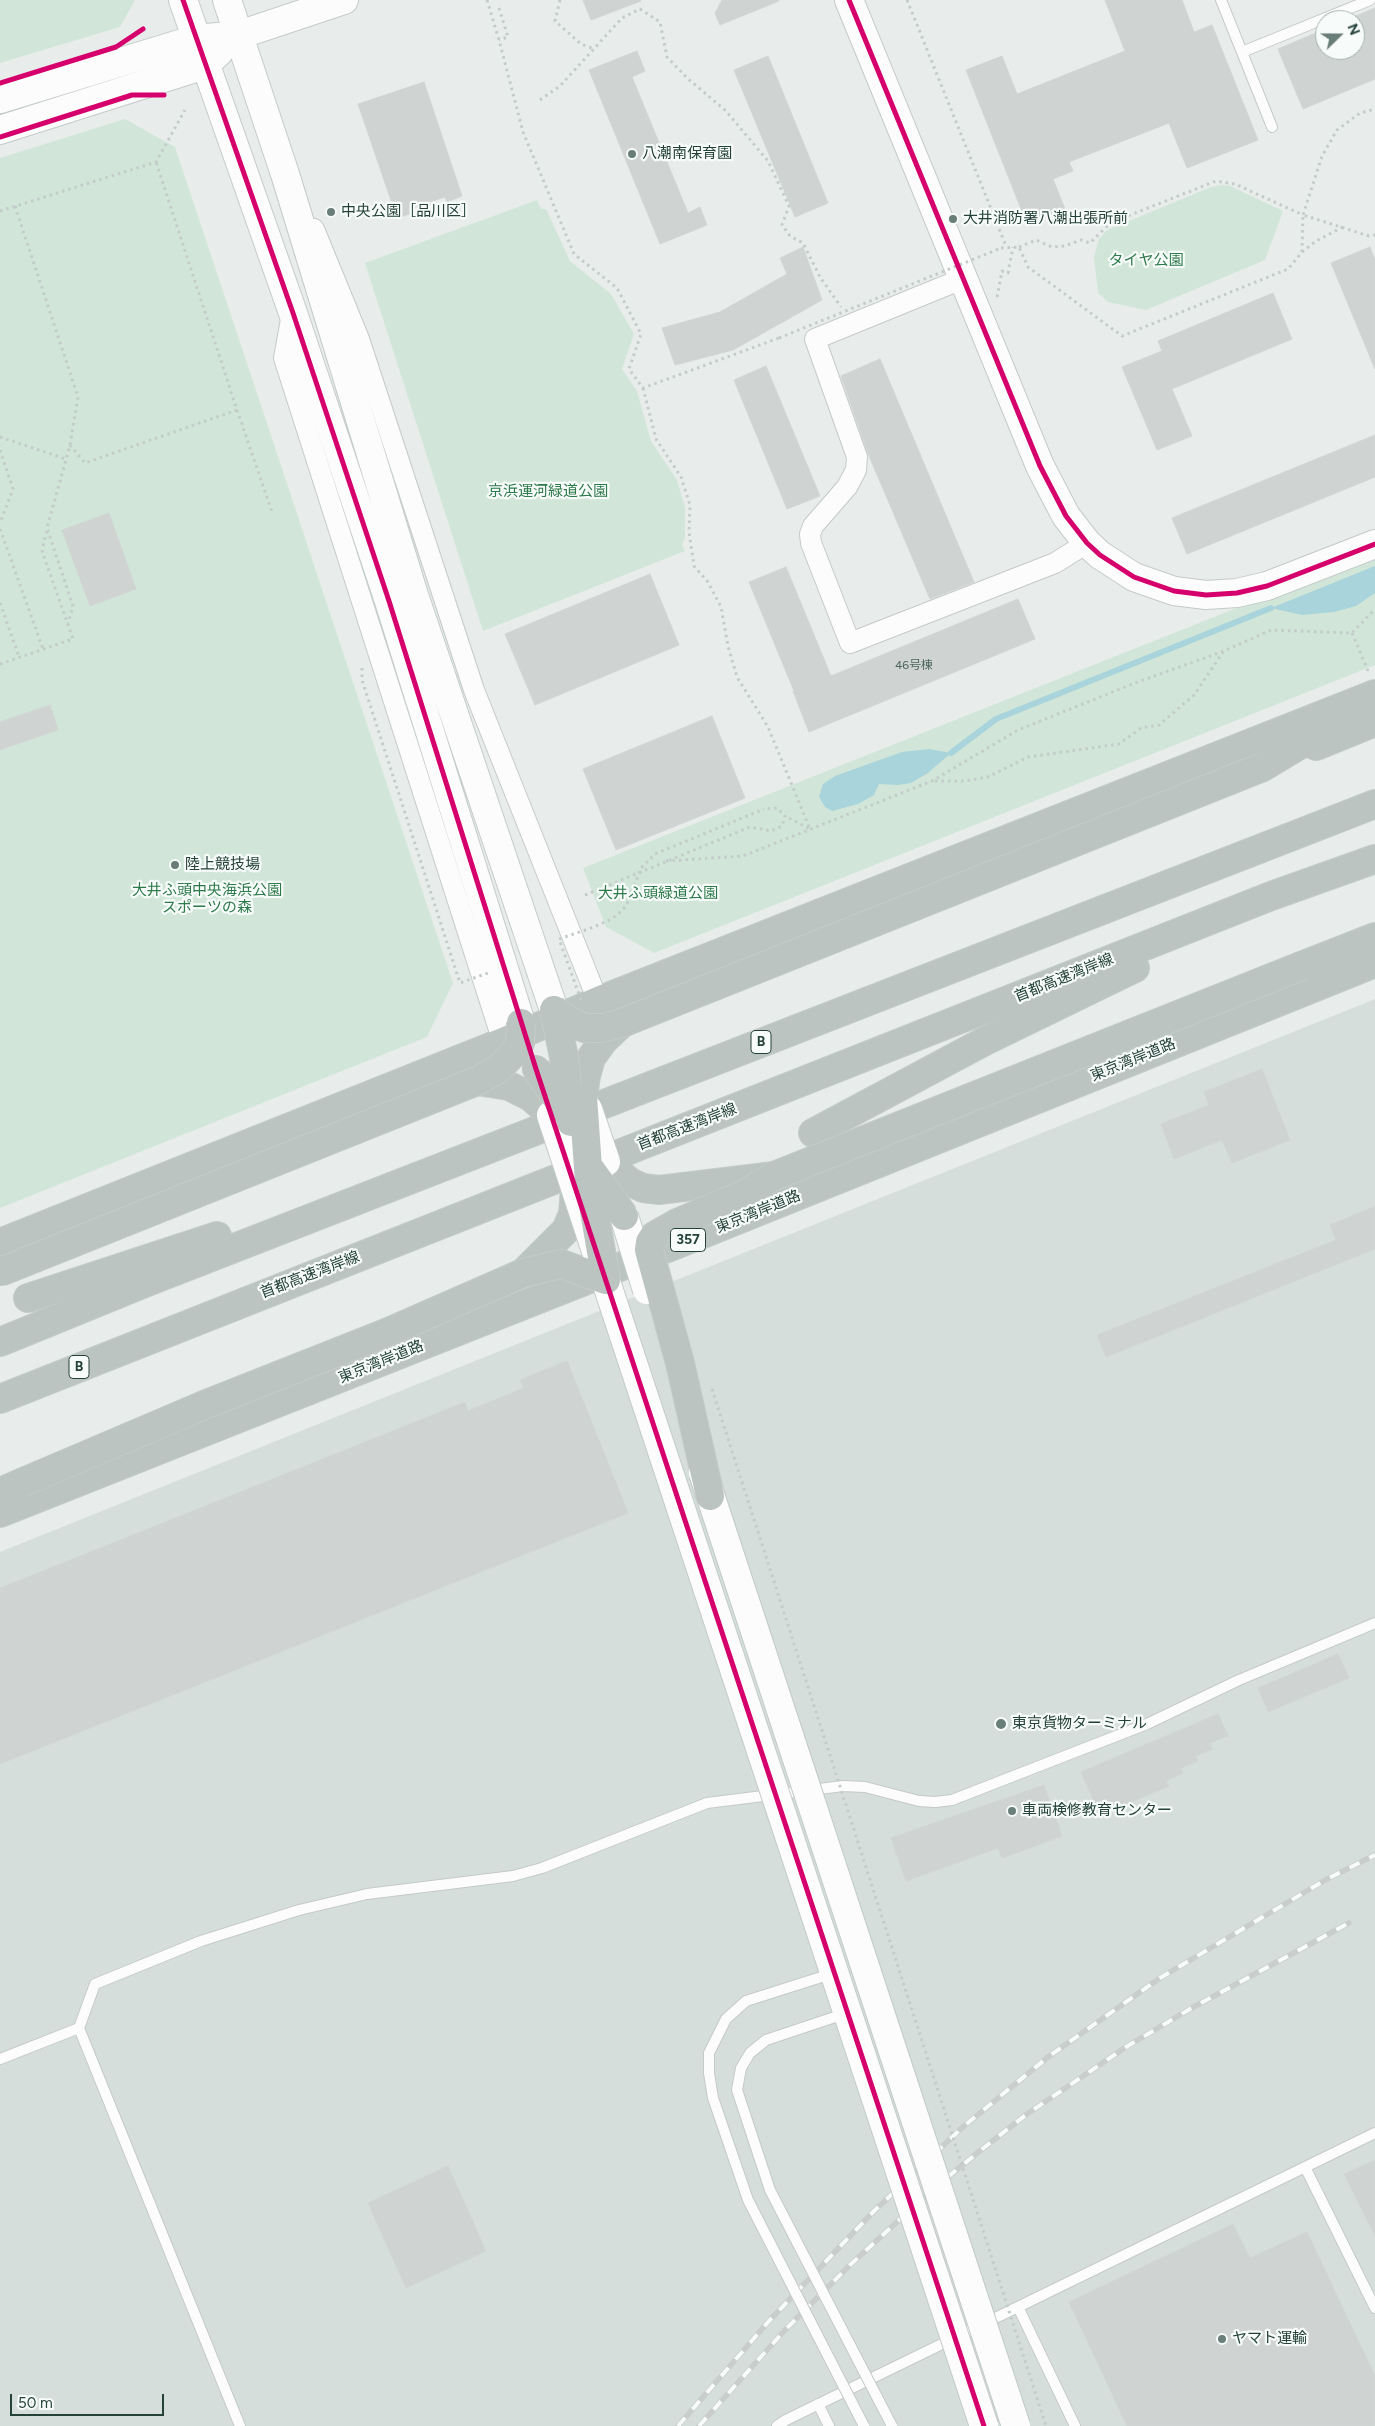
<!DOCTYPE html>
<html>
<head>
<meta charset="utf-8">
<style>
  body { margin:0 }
  #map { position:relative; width:1375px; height:2426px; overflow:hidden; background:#e8edeb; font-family:Figtree,sans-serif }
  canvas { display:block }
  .north { position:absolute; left:1315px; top:10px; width:50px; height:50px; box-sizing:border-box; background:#f7fbf9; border:1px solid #a3b1ad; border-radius:50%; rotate:68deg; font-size:14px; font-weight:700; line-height:20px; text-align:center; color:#24423a }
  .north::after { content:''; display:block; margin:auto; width:18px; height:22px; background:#697e78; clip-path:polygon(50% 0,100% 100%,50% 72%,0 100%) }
  .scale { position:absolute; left:10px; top:2394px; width:154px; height:22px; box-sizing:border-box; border:2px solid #24423a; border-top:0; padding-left:6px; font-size:15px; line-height:18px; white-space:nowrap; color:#24423a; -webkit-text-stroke:4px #f7fbf9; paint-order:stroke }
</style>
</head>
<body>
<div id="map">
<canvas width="1375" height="2426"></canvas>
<div class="north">N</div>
<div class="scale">50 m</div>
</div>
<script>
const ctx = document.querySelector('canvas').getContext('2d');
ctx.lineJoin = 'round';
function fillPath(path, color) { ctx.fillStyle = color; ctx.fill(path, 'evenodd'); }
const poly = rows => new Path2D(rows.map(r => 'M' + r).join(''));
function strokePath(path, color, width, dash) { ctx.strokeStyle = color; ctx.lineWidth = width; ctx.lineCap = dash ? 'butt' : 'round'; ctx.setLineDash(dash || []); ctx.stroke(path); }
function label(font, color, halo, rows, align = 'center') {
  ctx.font = font + ' Figtree,"Noto Sans JP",sans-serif'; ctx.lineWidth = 4.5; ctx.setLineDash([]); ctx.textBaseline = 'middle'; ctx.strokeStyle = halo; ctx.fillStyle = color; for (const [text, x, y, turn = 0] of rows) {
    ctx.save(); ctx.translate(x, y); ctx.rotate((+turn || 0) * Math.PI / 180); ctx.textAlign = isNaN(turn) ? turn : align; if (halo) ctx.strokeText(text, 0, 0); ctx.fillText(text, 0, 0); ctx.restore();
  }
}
fillPath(poly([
  [1375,999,1375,2426,0,2426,0,1552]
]), '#d6dedb');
fillPath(poly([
  [0,0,135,0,120,27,0,63],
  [125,119,175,147,453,983,427,1037,0,1208,0,158],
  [1222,185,1230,186,1283,211,1265,260,1146,310,1108,302,1098,293,1094,257,1099,239,1107,230,1211,187],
  [537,200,541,209,546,209,570,261,611,294,634,334,622,369,637,391,651,441,677,480,685,507,685,539,682,544,685,551,483,631,365,263],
  [1375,553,1375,665,654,953,606,927,583,868]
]), '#d1e6d8');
fillPath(poly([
  [1375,566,1375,593,1356,606,1334,612,1302,615,1271,608],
  [929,749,951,753,928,773,911,783,898,785,879,784,874,795,858,804,832,811,825,807,819,797,823,784,835,776,902,752]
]), '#a9d4db');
strokePath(poly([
  [951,753,996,719,1271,608]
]), '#a9d4db', 6);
const building = poly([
  [583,0,641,0,641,1,591,20,583,0],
  [722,0,779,0,779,1,720,25,715,13,722,0],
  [1105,0,1182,0,1194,32,1212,25,1258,140,1187,168,1169,123,1069,162,1073,171,1053,179,1065,209,1027,224,966,70,1002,56,1017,94,1125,51,1105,0],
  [1375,8,1375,79,1303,109,1278,49,1325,29,1325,50,1355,50,1355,20,1346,20,1375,8],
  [637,51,645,71,632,77,688,213,700,207,707,225,660,244,589,70,637,51],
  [768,56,828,203,795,217,734,70,768,56],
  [424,82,462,196,447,202,445,197,411,208,413,213,397,218,358,104,424,82],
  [803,247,822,300,733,350,675,365,662,328,720,312,787,274,780,258,803,247],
  [1370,247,1375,260,1375,369,1331,263,1370,247],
  [1273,293,1292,339,1172,389,1192,436,1157,450,1122,367,1162,351,1158,341,1273,293],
  [880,359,974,582,930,599,869,456,841,376,880,359],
  [766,366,820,496,787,509,734,380,766,366],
  [1375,435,1375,477,1187,554,1172,518,1375,435],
  [109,513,136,589,90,606,62,530,109,513],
  [786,567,831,676,1018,599,1035,639,809,732,793,691,794,691,749,582,786,567],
  [650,574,679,645,535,705,505,634,650,574],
  [50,705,58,730,0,750,0,722,50,705],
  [712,716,745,798,616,850,583,769,712,716],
  [1262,1069,1290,1140,1232,1163,1222,1140,1174,1159,1161,1124,1209,1105,1204,1092,1262,1069],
  [1375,1206,1375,1249,1106,1357,1097,1335,1336,1240,1330,1225,1375,1206],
  [567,1361,628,1513,0,1764,0,1588,465,1402,468,1411,524,1388,520,1380,567,1361],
  [1338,1654,1349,1678,1268,1712,1258,1688,1338,1654],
  [1218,1714,1228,1736,1210,1743,1212,1749,1195,1756,1198,1761,1181,1768,1183,1773,1166,1781,1169,1786,1100,1815,1081,1772,1218,1714],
  [1044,1785,1062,1836,1002,1858,998,1848,906,1881,891,1838,1044,1785],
  [1375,2160,1375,2236,1344,2174,1375,2160],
  [448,2166,486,2251,406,2288,368,2203,448,2166],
  [1233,2224,1250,2258,1307,2232,1375,2376,1375,2426,1127,2426,1069,2302,1233,2224]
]);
fillPath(building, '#cfd4d2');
strokePath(building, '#d1d6d4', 1);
const lane = poly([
  [1221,0,1272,127],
  [1242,52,1370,0],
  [0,2059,79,2028],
  [1305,2167,1375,2308],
  [1018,2307,1075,2426],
  [818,2404,829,2426],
  [240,2426,79,2028,95,1984,201,1941,299,1910,367,1894,513,1876,542,1868,707,1803,843,1786,865,1787,919,1801,935,1802,952,1800,1147,1724,1239,1680,1375,1623],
  [777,2426,786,2420,1375,2133]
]);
const street = poly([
  [314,229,359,339,474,690,598,1001],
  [962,279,815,339,857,457,856,470,847,487,813,526,810,534,811,543,850,643,1055,563,1087,543],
  [292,314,284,358,503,1042]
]);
const secondary = poly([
  [183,0,293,313,389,601,521,1023],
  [227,0,285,174,414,595,554,1010],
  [849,0,1040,466,1066,516,1087,543,1100,555,1134,577,1174,591,1206,595,1237,593,1267,586,1375,544],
  [0,99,196,39,239,35,344,0],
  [0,130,205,65,219,52]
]);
const highway = poly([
  [1316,746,1375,722],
  [1263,767,1333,725],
  [1301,966,1375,937],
  [477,1081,509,1086,531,1097,551,1115],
  [583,1097,586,1076,591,1058,603,1041,622,1023],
  [813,1133,985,1041,1135,968],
  [606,1162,630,1182,643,1188,659,1190,774,1176],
  [0,1243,503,1042,598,1001,1375,694],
  [523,1273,566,1230,573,1214,575,1188],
  [28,1298,217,1236],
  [0,1342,147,1282,1375,804],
  [0,1399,1271,896,1375,859],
  [0,1492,21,1483],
  [0,1513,695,1237,1375,963]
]);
strokePath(lane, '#c5cac8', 12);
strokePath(street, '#c5cac8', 22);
strokePath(secondary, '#c3cbc8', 30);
strokePath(highway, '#c3ccc9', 30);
strokePath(poly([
  [487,0,499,40,523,132,574,254,617,288,641,334,629,369,643,388,779,338],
  [560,0,555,21,581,44,594,49],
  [907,0,1006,246],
  [499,8,508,37,499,40],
  [540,100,560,86,622,18,640,9,660,22,667,57,687,78,726,111,768,161,789,206,782,225,790,236,803,243,820,277,841,307],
  [15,206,78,397,70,445,47,528,73,606,68,623],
  [0,211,156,162,185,110],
  [1019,247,1036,240,1052,247,1065,246,1081,240,1090,243,1110,223,1216,181,1235,184,1303,215,1322,156,1337,130,1360,113,1375,109],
  [1001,248,1019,247,1028,267,1122,336,1288,269,1302,252,1303,215,1369,236,1375,235],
  [1302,252,1316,241,1343,227],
  [997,297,1002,271,1008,273,1013,247],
  [643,388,656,439,681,477,690,505,689,532,694,566,708,582,721,607,728,646,737,677,768,727,810,829,785,816],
  [237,410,272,512],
  [0,437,66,459],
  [70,445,85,463,237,410,156,162],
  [0,450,13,489,0,523],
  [0,529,43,649],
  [0,603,19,657],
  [1352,633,1368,671],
  [0,664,73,639,42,551,47,529],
  [935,781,964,781,988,777,1028,757,1119,744,1141,728,1159,725,1194,695,1223,652],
  [666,861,743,856,932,781,1018,730,1135,683,1224,651,1271,630,1352,633,1375,609],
  [585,895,750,827,771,831,782,826,785,816,777,808,764,809]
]), '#c3ccca', 3, [2.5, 4]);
strokePath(lane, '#fcfcfc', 10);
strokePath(street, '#fcfcfc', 20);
strokePath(secondary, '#fcfcfc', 28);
strokePath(highway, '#bcc4c2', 28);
const rail = poly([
  [678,2426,769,2321,873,2212,964,2126,1048,2057,1160,1978,1327,1879,1375,1855],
  [699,2426,785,2330,850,2265,933,2189,981,2150,1027,2114,1126,2047,1190,2009,1349,1923]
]);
strokePath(rail, '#c9cdcc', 5.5);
strokePath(rail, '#f7fbf9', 4, [11]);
const laneBridge = poly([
  [834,1973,746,2001,726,2019,709,2053,709,2073,713,2098,748,2200,864,2426],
  [847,2013,766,2040,750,2053,741,2068,737,2090,770,2190,892,2426]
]);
const secondaryBridge = poly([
  [588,1109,606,1162],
  [551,1115,984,2426],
  [624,1216,647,1290],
  [703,1473,1016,2426]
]);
const highwayBridge = poly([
  [554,1010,570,1021,584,1028,602,1028,622,1023,1263,767],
  [554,1010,564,1057,571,1122],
  [536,1069,571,1118],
  [583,1097,589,1182,606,1280],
  [589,1167,624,1216],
  [0,1272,477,1081,497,1070,514,1053,520,1043,521,1023],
  [21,1483,204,1405,386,1333,523,1273,561,1264,606,1280],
  [710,1496,680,1363,649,1250,650,1242,654,1236,677,1223,745,1194,774,1176,1301,966]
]);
strokePath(laneBridge, '#c5cac8', 12, []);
strokePath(secondaryBridge, '#c3cbc8', 30, []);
strokePath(highwayBridge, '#c3ccc9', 30, []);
strokePath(poly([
  [779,338,1001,248],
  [362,668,362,680,460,983,488,973],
  [581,1000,559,939,594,927,611,919,622,911,628,902,641,868,655,854,764,809],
  [712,1389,1046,2426]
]), '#c3ccca', 3, [2.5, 4]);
strokePath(laneBridge, '#fcfcfc', 10);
strokePath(secondaryBridge, '#fcfcfc', 28);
strokePath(highwayBridge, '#bcc4c2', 28);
strokePath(poly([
  [183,0,293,313,389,601,536,1069,984,2426],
  [849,0,1040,466,1066,516,1087,543,1100,555,1134,577,1174,591,1206,595,1237,593,1267,586,1375,544],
  [0,83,116,47,143,29],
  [0,137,132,95,164,95]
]), '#d6006c', 5);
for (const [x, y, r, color] of [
  [632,154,5,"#697e78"],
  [331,212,5,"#697e78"],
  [953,219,5,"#697e78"],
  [175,865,5,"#697e78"],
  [1001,1724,6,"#697e78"],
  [1012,1811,5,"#697e78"],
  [1222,2339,5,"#697e78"]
]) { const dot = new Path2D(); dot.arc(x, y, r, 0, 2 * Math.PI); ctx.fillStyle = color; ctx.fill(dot); strokePath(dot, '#f7fbf9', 2); }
label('12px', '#506761', null, [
  ["46号棟",914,665]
]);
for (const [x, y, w] of [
  [761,1042,20],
  [688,1240,35],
  [79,1367,20]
]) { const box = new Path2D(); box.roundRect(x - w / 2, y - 11.5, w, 23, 4); ctx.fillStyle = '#f7fbf9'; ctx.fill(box); strokePath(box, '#24423a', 1); }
label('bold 14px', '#24423a', null, [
  ["B",761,1042],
  ["357",688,1240],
  ["B",79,1367]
]);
label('15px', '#24423a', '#f7fbf9', [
  ["八潮南保育園",642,154],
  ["中央公園［品川区］",341,212],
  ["大井消防署八潮出張所前",963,219],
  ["陸上競技場",185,865],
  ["東京貨物ターミナル",1012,1724],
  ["車両検修教育センター",1022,1811],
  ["ヤマト運輸",1232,2339]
], 'left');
label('15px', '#2d7a4b', '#f7fbf9', [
  ["タイヤ公園",1146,261],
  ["京浜運河緑道公園",548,492],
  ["大井ふ頭中央海浜公園",207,891],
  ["スポーツの森",207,908],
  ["大井ふ頭緑道公園",658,894]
]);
label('15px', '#24423a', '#f7fbf9', [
  ["首都高速湾岸線",1064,978,-22],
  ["東京湾岸道路",1133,1060,-22],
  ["首都高速湾岸線",687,1127,-21],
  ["東京湾岸道路",758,1212,-22],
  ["首都高速湾岸線",310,1275,-21],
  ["東京湾岸道路",381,1362,-22]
]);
</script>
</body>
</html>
